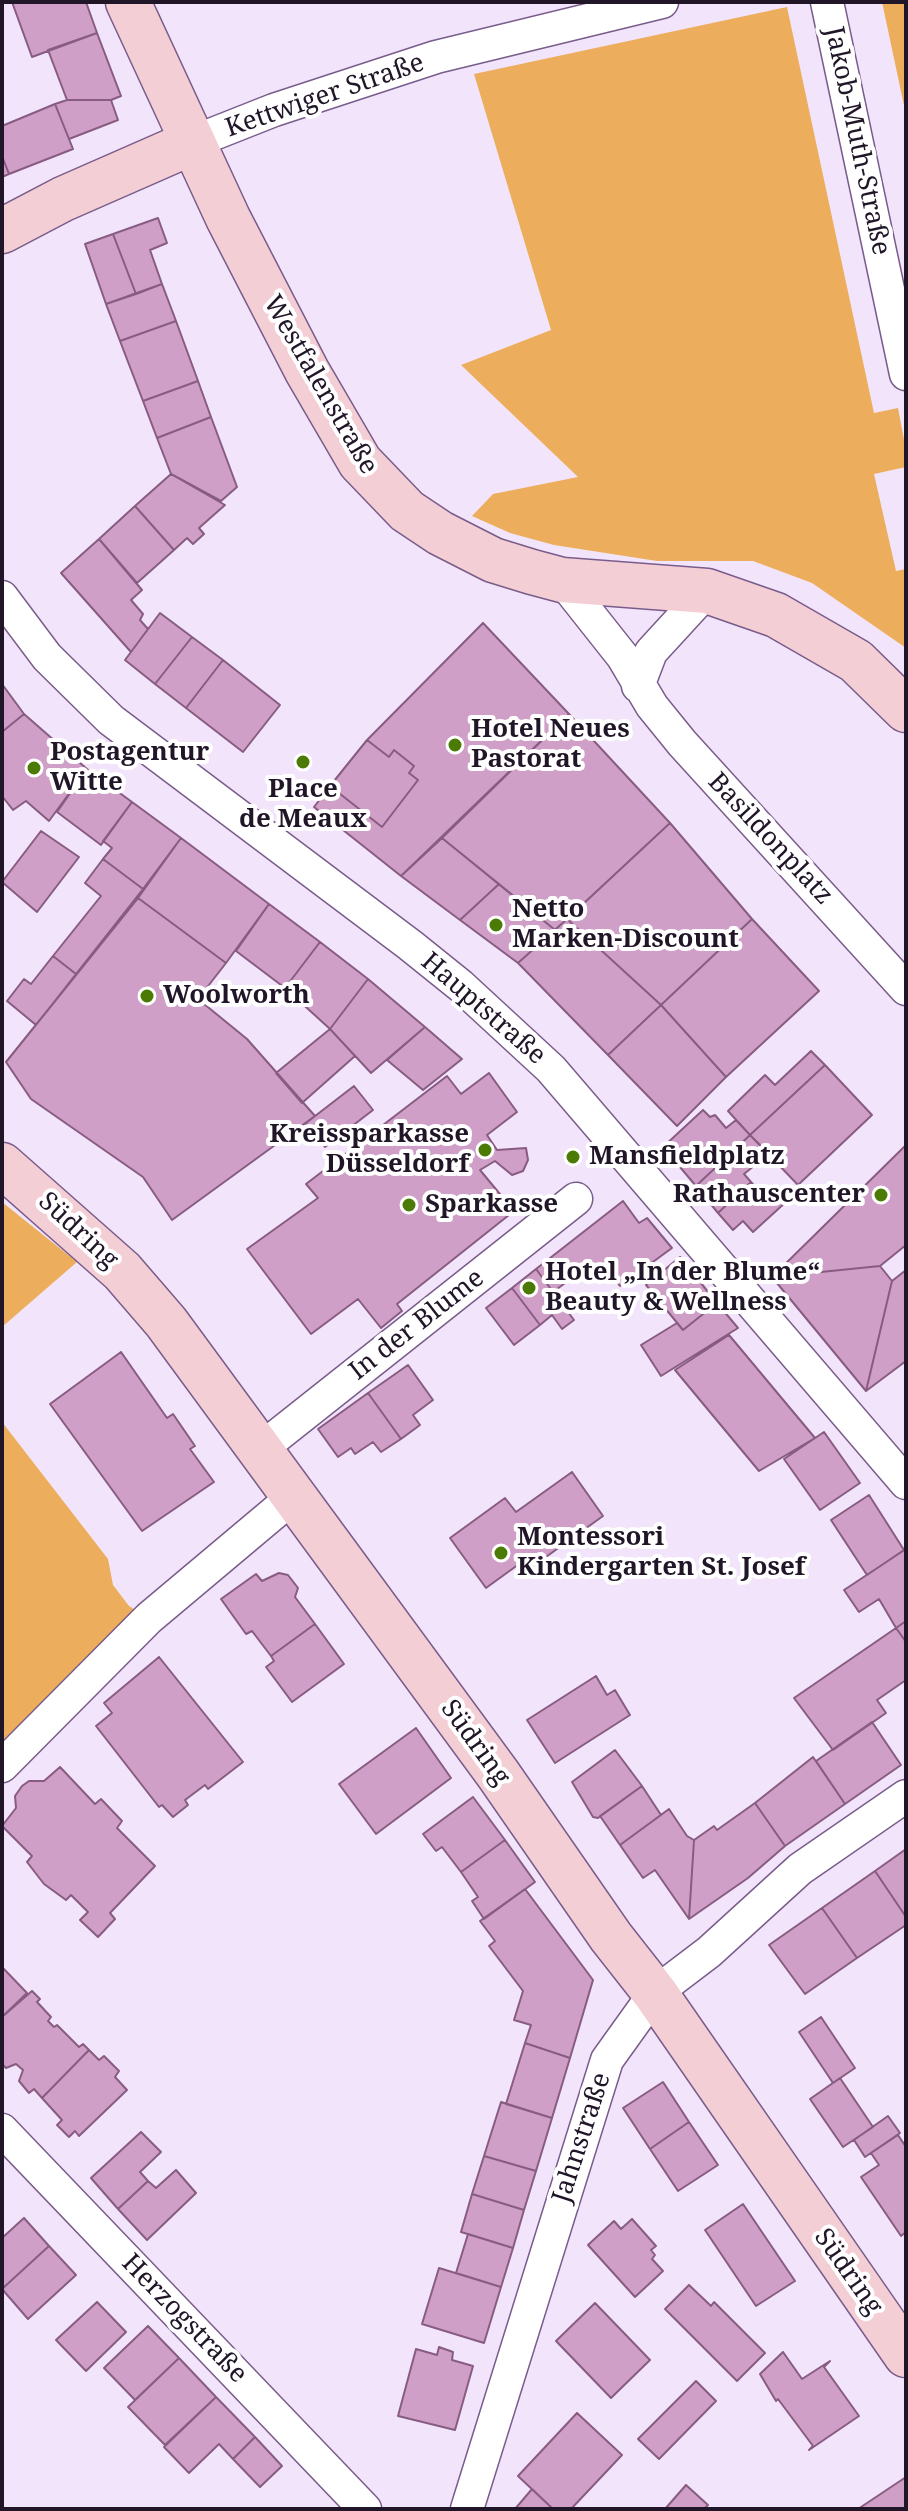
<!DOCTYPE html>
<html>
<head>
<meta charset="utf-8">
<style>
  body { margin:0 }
  #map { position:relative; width:908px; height:2511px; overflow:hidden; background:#f2e5fb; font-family:"Noto Serif",serif }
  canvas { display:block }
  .frame { position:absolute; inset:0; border:4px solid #211528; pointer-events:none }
</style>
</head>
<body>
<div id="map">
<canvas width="908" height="2511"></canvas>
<div class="frame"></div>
</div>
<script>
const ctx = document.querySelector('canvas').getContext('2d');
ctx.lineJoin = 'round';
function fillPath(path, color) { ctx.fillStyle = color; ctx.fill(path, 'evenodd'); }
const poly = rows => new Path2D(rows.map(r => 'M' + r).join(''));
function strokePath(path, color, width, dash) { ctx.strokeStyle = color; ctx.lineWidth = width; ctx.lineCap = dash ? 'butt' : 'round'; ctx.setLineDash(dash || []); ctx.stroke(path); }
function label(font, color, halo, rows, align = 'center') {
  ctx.font = font + ' "Noto Serif",serif'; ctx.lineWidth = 8; ctx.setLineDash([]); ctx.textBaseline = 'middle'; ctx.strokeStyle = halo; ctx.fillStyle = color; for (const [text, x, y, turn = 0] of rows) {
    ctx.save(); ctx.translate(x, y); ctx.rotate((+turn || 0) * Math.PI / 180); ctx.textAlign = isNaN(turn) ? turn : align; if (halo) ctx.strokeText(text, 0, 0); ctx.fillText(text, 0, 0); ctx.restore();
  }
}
fillPath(poly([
  [882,2,906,2,906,115],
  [787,7,874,413,898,408,906,450,906,467,874,474,896,571,906,569,906,648,812,583,753,561,657,561,554,545,510,533,472,516,493,494,578,477,461,365,551,330,474,74],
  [2,1202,77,1262,2,1327],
  [2,1422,108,1559,113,1585,129,1606,149,1618,2,1766]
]), '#ecae5c');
const building = poly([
  [12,2,86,2,97,33,32,57,12,2],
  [97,33,121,96,111,100,67,100,48,50,97,33],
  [67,100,111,100,118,120,69,139,55,104,67,100],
  [55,104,73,149,9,174,2,156,2,126,55,104],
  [2,156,9,174,2,177,2,156],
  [158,218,167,243,150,250,162,284,136,294,113,234,158,218],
  [113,234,136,294,106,304,85,244,113,234],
  [162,284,176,321,120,341,106,304,162,284],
  [176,321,198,381,143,401,120,341,176,321],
  [198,381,211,417,157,438,143,401,198,381],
  [211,417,237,487,221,501,171,474,157,438,211,417],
  [171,474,225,505,199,528,204,534,193,544,187,538,174,550,135,506,171,474],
  [135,506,174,550,137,583,99,539,135,506],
  [99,539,142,590,131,600,143,614,140,620,148,629,131,652,61,573,99,539],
  [160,613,192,637,155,684,125,660,160,613],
  [483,623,569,714,401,876,314,807,330,786,382,827,418,780,409,773,414,766,394,750,389,757,367,740,483,623],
  [192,637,223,660,186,708,155,684,192,637],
  [223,660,280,705,243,752,186,708,223,660],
  [2,684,24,714,2,732,2,684],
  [24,714,87,769,49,821,26,801,13,810,2,796,2,732,24,714],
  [569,714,670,823,555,930,442,838,569,714],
  [367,740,389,757,394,750,414,766,409,773,418,780,382,827,330,786,367,740],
  [87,769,132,802,101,845,57,812,87,769],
  [132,802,181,838,143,889,103,859,112,848,103,841,132,802],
  [670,823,752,919,661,1005,567,919,670,823],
  [41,831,79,857,37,912,2,882,41,831],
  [181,838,269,904,226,963,138,898,181,838],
  [442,838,499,884,460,920,401,876,442,838],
  [103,859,143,889,76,974,53,956,101,896,85,883,103,859],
  [499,884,555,930,518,963,460,920,499,884],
  [138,898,226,963,198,999,247,1039,315,1116,172,1220,143,1177,31,1099,6,1062,138,898],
  [269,904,320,942,285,988,236,951,269,904],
  [567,919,661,1005,608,1055,518,963,567,919],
  [752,919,819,991,726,1077,661,1005,752,919],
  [320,942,368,979,330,1029,285,988,320,942],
  [53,956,76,974,36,1025,7,1001,24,979,31,984,53,956],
  [368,979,425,1027,371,1073,330,1029,368,979],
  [661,1005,726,1077,677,1126,608,1055,661,1005],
  [425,1027,462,1059,423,1090,387,1060,425,1027],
  [330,1029,355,1056,302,1103,276,1073,330,1029],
  [811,1051,825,1065,750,1135,728,1111,765,1075,775,1085,811,1051],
  [825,1065,872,1115,798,1185,750,1135,825,1065],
  [489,1073,517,1112,487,1135,497,1150,526,1148,528,1160,523,1171,512,1175,495,1161,480,1170,514,1211,397,1304,402,1311,381,1328,358,1299,311,1334,247,1249,318,1198,306,1184,447,1076,461,1094,489,1073],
  [354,1086,373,1110,325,1147,306,1123,354,1086],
  [703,1110,710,1117,715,1115,726,1128,736,1120,750,1135,696,1186,663,1147,703,1110],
  [750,1135,774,1159,768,1165,760,1161,744,1174,751,1182,718,1213,696,1186,750,1135],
  [906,1145,906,1245,880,1266,772,1277,906,1145],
  [751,1182,762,1195,773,1185,787,1201,753,1232,743,1221,733,1230,718,1213,751,1182],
  [623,1201,639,1223,647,1218,672,1248,620,1286,604,1265,600,1264,579,1279,576,1275,553,1292,536,1269,623,1201],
  [680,1257,717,1303,683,1330,646,1285,680,1257],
  [880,1266,892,1281,866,1391,772,1277,880,1266],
  [536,1269,574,1320,562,1329,552,1315,540,1325,512,1288,536,1269],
  [906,1270,906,1361,866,1391,892,1281,906,1270],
  [512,1288,540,1325,514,1345,486,1308,512,1288],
  [717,1303,738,1328,661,1376,641,1345,677,1323,683,1330,717,1303],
  [729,1335,815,1438,759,1471,675,1370,729,1335],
  [121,1352,167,1418,173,1414,195,1446,190,1449,214,1482,142,1531,50,1404,121,1352],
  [408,1365,433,1400,413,1415,420,1425,401,1439,368,1393,408,1365],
  [368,1393,401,1439,381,1452,373,1442,355,1454,351,1448,338,1457,318,1429,368,1393],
  [824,1432,860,1483,820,1510,784,1459,824,1432],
  [572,1472,603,1516,532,1567,526,1559,486,1588,450,1538,505,1498,516,1512,572,1472],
  [869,1495,904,1550,867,1575,831,1520,869,1495],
  [906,1549,906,1621,896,1628,879,1599,859,1612,844,1590,906,1549],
  [279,1573,288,1575,298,1588,295,1597,315,1624,271,1656,252,1631,246,1634,221,1599,256,1574,262,1581,279,1573],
  [906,1621,906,1642,896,1628,906,1621],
  [315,1624,344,1664,292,1702,266,1667,274,1661,271,1656,315,1624],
  [896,1628,906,1642,906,1680,877,1700,886,1713,833,1750,794,1698,896,1628],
  [159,1657,243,1762,208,1789,205,1785,185,1800,188,1805,173,1817,162,1805,159,1807,96,1726,112,1713,104,1703,159,1657],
  [596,1676,607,1695,615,1690,630,1715,555,1763,527,1720,596,1676],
  [872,1722,901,1765,845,1804,816,1761,872,1722],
  [416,1728,451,1778,376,1834,339,1784,416,1728],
  [615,1750,642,1786,598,1818,593,1817,572,1782,615,1750],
  [813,1757,845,1804,785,1846,755,1803,813,1757],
  [60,1767,95,1804,101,1799,122,1821,117,1828,155,1866,110,1913,115,1919,98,1937,80,1920,88,1912,71,1895,66,1900,44,1884,27,1862,32,1856,2,1826,16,1808,15,1796,22,1786,29,1781,44,1781,60,1767],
  [642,1786,661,1815,620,1845,600,1816,642,1786],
  [473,1797,505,1840,461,1872,442,1847,436,1851,423,1834,473,1797],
  [755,1803,785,1846,748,1878,689,1919,694,1840,714,1826,717,1830,755,1803],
  [669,1809,687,1836,694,1840,689,1919,655,1870,643,1878,620,1845,669,1809],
  [505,1840,535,1882,484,1919,472,1901,478,1897,461,1872,505,1840],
  [906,1849,906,1917,875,1871,906,1849],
  [875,1871,906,1917,906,1925,857,1958,822,1908,875,1871],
  [525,1889,593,1980,570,2058,525,2043,531,2025,514,2020,523,1991,489,1946,495,1941,480,1921,525,1889],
  [822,1908,857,1958,805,1994,769,1945,822,1908],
  [2,1967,27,1993,2,2017,2,1967],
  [32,1991,40,1999,37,2002,51,2017,48,2021,54,2027,57,2025,79,2047,83,2044,89,2050,42,2098,34,2089,29,2093,19,2081,23,2070,16,2064,6,2068,2,2064,2,2017,32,1991],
  [821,2017,855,2068,833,2083,799,2032,821,2017],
  [525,2043,570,2058,552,2118,506,2104,525,2043],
  [89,2050,99,2060,104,2056,119,2071,115,2077,127,2090,79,2136,75,2131,69,2137,57,2125,62,2120,42,2098,89,2050],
  [840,2078,873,2127,843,2147,810,2099,840,2078],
  [663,2082,689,2122,650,2149,623,2108,663,2082],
  [501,2102,552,2118,536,2171,484,2156,501,2102],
  [888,2116,900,2133,865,2157,854,2140,888,2116],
  [689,2122,718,2165,678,2191,650,2149,689,2122],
  [141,2132,161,2152,140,2172,148,2181,118,2209,91,2178,141,2132],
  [898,2135,906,2147,906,2232,901,2236,861,2177,879,2165,871,2153,898,2135],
  [484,2156,536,2171,524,2210,472,2194,484,2156],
  [176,2170,196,2193,147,2240,118,2209,148,2181,156,2188,176,2170],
  [472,2194,524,2210,513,2248,461,2232,472,2194],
  [743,2204,795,2281,756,2306,705,2230,743,2204],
  [24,2218,49,2246,2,2289,2,2238,24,2218],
  [632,2219,656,2246,651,2250,655,2255,652,2259,663,2271,635,2297,588,2245,614,2221,621,2229,632,2219],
  [468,2234,513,2248,501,2287,456,2273,468,2234],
  [49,2246,76,2275,28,2319,2,2289,49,2246],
  [439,2268,501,2287,484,2343,422,2324,439,2268],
  [689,2285,711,2306,714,2302,765,2353,737,2381,665,2309,689,2285],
  [97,2302,126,2332,86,2371,56,2340,97,2302],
  [595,2303,650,2360,611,2398,556,2341,595,2303],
  [148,2326,179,2358,135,2400,104,2368,148,2326],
  [439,2347,453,2352,452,2360,473,2366,455,2430,398,2416,416,2349,437,2355,439,2347],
  [783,2352,802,2379,830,2361,824,2367,859,2416,809,2450,813,2446,778,2399,776,2401,760,2374,783,2352],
  [179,2358,216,2397,165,2445,128,2407,179,2358],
  [696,2381,716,2401,659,2459,638,2439,696,2381],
  [216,2397,255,2437,233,2459,219,2444,189,2473,164,2447,216,2397],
  [577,2413,622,2455,571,2509,553,2509,518,2476,577,2413],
  [255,2437,282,2466,260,2487,233,2459,255,2437],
  [906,2477,906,2509,858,2509,906,2477],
  [686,2485,708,2505,704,2509,665,2509,686,2485],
  [532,2489,553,2509,515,2509,532,2489]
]);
fillPath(building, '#d09fc8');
strokePath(building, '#885c82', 2);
const street = poly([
  [827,2,906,374],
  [193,142,274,110,436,57,662,2],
  [562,580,623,657,652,706,682,743,906,989],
  [2,597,47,657,111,720,410,945,461,986,551,1069,906,1483],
  [638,686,651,652,707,591],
  [258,1451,576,1199],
  [2,1766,149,1618,293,1497],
  [2,2130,365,2509],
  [467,2509,607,2060,655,1993,709,1952,800,1869,906,1796]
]);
const secondary = poly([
  [128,2,228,218,307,371,360,462,407,511,440,533,493,560,532,572,562,580,707,591,776,615,856,661,906,710],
  [2,231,63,199,193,142],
  [2,1165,122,1271,166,1322,498,1774,611,1937,655,1993,906,2355]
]);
strokePath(street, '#795c8b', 35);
strokePath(secondary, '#795c8b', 47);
strokePath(street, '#fff', 32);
strokePath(secondary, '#f4ced5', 44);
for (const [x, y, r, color] of [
  [455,745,8,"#4b7b05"],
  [303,762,8,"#4b7b05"],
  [34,768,8,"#4b7b05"],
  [496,925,8,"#4b7b05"],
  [147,996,8,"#4b7b05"],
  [485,1150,8,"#4b7b05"],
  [573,1157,8,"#4b7b05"],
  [881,1195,8,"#4b7b05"],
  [409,1205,8,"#4b7b05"],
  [529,1288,8,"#4b7b05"],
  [501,1553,8,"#4b7b05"]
]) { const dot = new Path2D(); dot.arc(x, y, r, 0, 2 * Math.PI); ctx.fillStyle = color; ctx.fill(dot); strokePath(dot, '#fff', 3); }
label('26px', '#211528', '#fff', [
  ["Kettwiger Straße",325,96,-19],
  ["Jakob-Muth-Straße",857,141,78],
  ["Westfalenstraße",320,385,60],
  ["Basildonplatz",770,839,47],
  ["Hauptstraße",483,1009,41],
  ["Südring",78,1231,43],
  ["In der Blume",417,1325,-38],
  ["Südring",475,1743,54],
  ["Jahnstraße",582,2138,-72],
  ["Südring",848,2272,55],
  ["Herzogstraße",184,2319,46]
]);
label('bold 26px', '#211528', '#fff', [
  ["Hotel Neues",471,730],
  ["Pastorat",471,760],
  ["Postagentur",50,753],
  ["Witte",50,783],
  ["Place",303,790,"center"],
  ["de Meaux",303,820,"center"],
  ["Netto",512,910],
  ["Marken-Discount",512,940],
  ["Woolworth",163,996],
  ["Kreissparkasse",469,1135,"right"],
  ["Düsseldorf",469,1165,"right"],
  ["Mansfieldplatz",589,1157],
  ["Rathauscenter",865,1195,"right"],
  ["Sparkasse",425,1205],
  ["Hotel „In der Blume“",545,1273],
  ["Beauty & Wellness",545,1303],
  ["Montessori",517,1538],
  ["Kindergarten St. Josef",517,1568]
], 'left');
</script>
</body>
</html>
